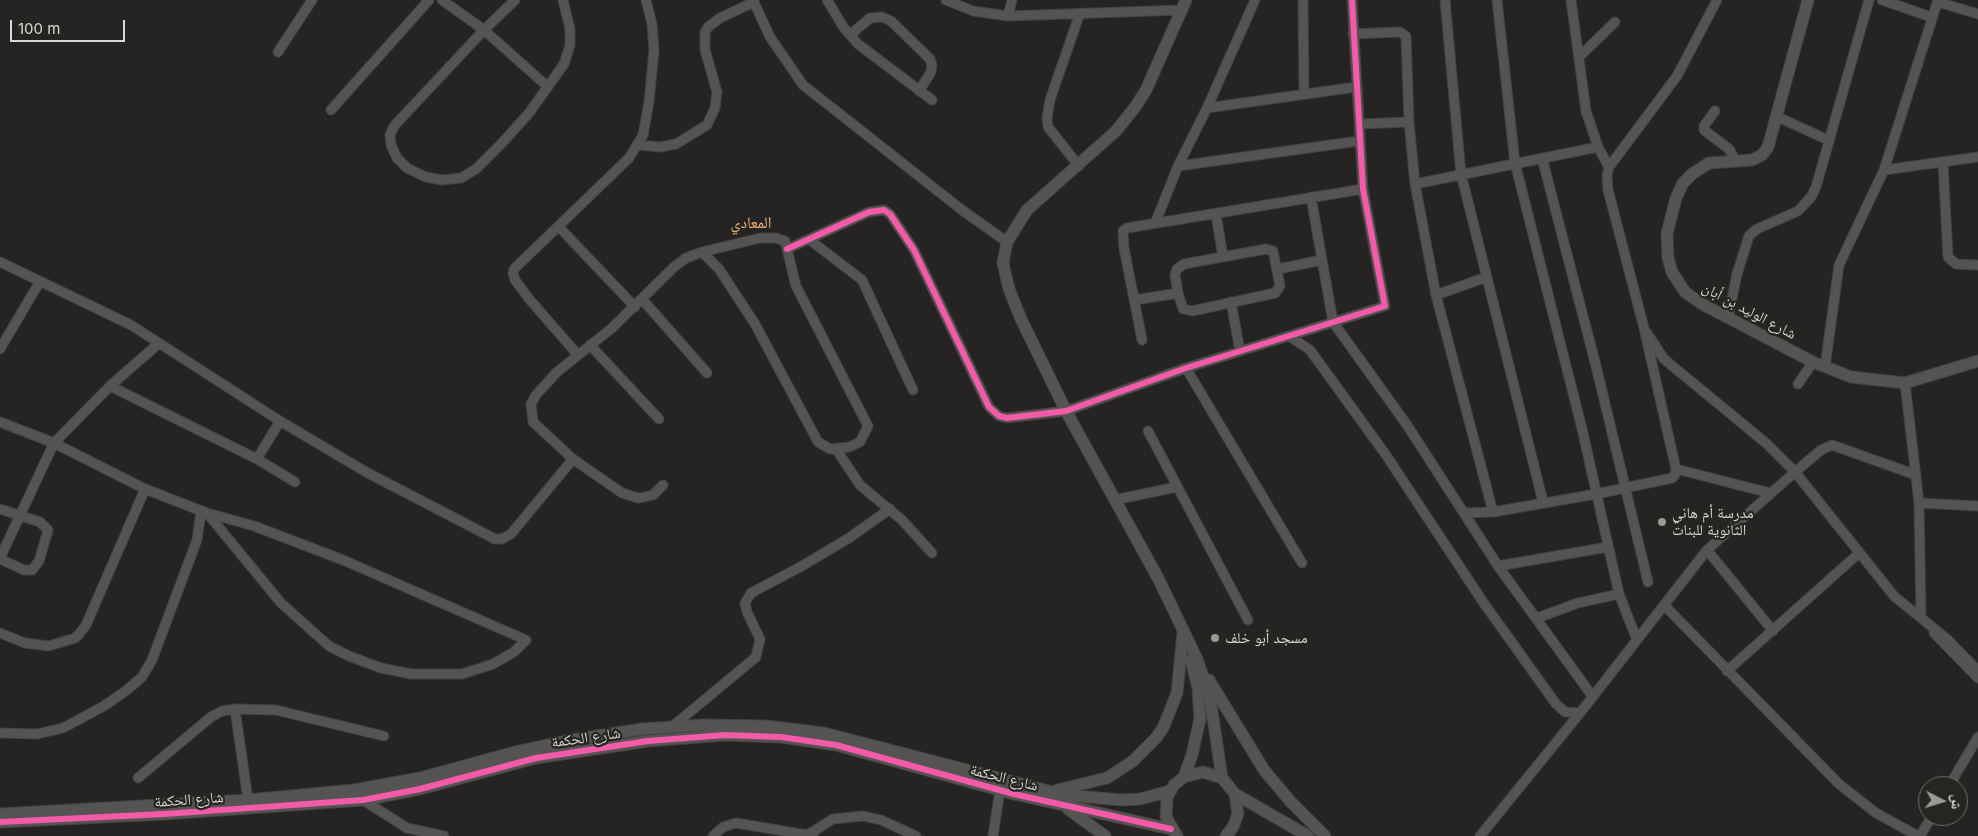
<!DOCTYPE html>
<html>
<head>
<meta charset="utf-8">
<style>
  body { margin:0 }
  #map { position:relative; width:1978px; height:836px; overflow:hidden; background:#262422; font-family:Inter,"Noto Naskh Arabic",sans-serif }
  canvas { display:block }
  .north { position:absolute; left:1918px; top:776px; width:50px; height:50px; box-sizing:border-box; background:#272521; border:1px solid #6f6d69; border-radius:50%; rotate:95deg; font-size:14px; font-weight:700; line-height:20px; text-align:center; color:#dad8d6 }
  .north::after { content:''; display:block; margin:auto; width:18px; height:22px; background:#9b9997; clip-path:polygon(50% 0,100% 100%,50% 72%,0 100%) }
  .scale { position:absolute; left:10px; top:20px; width:115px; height:22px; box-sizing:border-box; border:2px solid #dad8d6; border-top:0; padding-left:6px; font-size:15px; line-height:18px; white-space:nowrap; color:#dad8d6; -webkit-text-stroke:4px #272521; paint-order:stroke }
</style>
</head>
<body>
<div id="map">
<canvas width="1978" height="836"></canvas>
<div class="north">ش</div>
<div class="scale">100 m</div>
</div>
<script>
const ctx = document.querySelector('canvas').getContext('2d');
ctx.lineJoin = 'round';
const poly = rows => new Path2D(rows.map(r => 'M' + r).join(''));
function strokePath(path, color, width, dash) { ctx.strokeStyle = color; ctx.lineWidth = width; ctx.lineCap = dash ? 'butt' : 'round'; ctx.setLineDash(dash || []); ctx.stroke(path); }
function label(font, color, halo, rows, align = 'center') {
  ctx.font = font + ' Inter,"Noto Naskh Arabic",sans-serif'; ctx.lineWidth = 4.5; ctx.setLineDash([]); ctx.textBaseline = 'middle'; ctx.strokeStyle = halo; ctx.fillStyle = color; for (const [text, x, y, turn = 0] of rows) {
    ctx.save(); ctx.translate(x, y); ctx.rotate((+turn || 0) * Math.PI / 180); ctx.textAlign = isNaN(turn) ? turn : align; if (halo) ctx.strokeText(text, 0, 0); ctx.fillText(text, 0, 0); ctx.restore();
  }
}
const minor = poly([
  [442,0,484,30,548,87],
  [515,0,484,30,394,126,390,135,391,145,397,158,407,168,426,177,442,180,461,178,476,169,502,143,529,113,564,64,570,45,570,29,563,0],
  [753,0,770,37,803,85,962,210,1007,242],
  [827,0,844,28,858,44,932,100],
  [946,0,973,11,1008,16,1181,10],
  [1303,0,1304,93],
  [1445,0,1461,174,1543,502],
  [1497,0,1515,163,1583,433,1619,594,1637,640],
  [1571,0,1586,111,1598,147,1609,167],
  [1882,0,1931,17],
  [1938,2,1978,14],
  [1008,16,1012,0],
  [1353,34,1400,32,1406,36,1409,122,1415,184,1436,295,1493,512],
  [850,35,870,18,882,17,891,21,930,59,932,65,931,72,919,91],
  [278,52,312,0],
  [1579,57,1615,22],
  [1207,108,1356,87],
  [331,110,429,0],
  [1715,111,1704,126,1704,130,1729,149,1736,161],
  [1778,117,1828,140],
  [1359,124,1409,122],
  [638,145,660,147,676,144,707,125,715,108,717,92,705,50,705,32,708,27,720,18,754,2],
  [1542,158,1596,366,1648,582],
  [1943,162,1948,257,1956,264,1978,265],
  [1079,166,1048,127,1047,118,1050,100,1080,13],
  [1178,166,1359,141],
  [1884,170,1978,157],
  [1415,184,1598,147],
  [1311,197,1333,322,1407,425,1498,566,1593,697],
  [1216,214,1223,257],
  [1156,221,1178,166,1207,108,1255,0],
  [559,227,635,307],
  [810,240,862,280,913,390],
  [787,249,869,212,884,210,890,214,914,250,989,407,999,416,1007,418,1066,411,1186,368,1385,306,1363,189,1352,0],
  [0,262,131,325,280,421,366,472,495,539,502,539,511,534,573,459],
  [1278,269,1322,260],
  [1436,295,1487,277],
  [642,299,707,373],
  [1135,300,1178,293,1183,309,1192,311,1275,293,1280,286,1273,251,1266,249,1184,264,1177,269,1175,275,1178,293],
  [1231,302,1240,351],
  [1728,318,1737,274,1749,236,1757,229,1798,211,1811,197,1816,187,1869,0],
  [1647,333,1664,359,1767,444,1795,472,1894,596,1947,639,1978,671],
  [1289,336,1310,350,1386,455,1483,602,1556,704,1565,712,1580,713],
  [1142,340,1124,248,1123,231,1127,228,1363,189],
  [590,345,659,419],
  [0,349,39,283],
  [578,355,530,300,515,280,513,273,514,269,629,158,643,135,649,102,654,50,652,24,646,0],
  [1825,367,1839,265,1884,170,1938,0],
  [1186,368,1302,563],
  [1905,383,1919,503,1921,617],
  [1798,384,1813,362],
  [110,386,257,459,295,482],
  [0,422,54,443,145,489,207,513,254,526,343,560,526,640,514,652,493,664,462,674,411,674,381,668,349,656,329,646,281,603,207,513],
  [1148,431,1248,620],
  [836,449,860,485,902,520,932,553],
  [257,459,280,421],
  [1676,469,1770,493],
  [663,485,653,495,645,497,638,498,622,493,573,459,533,422,531,404,536,395,557,372,612,328,674,267,686,258,702,252,760,238,776,238,785,241,796,286,868,426,860,442,849,447,830,449,818,442,755,324,719,269,702,252],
  [1114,500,1177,487],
  [1919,503,1978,506],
  [0,509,40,522,48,530,39,561,32,570,24,570,0,559],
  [1464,513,1493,512,1596,494,1672,478,1675,475,1676,469,1644,328,1608,190,1607,175,1609,167,1677,76,1717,0],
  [1707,550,1773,631],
  [0,558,54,443,110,386,158,344],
  [1498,566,1608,547],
  [1665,606,1839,784,1876,813,1918,836],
  [1537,618,1578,603,1619,594],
  [0,633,25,643,49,646,75,638,80,633,86,625,145,489],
  [1934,633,1978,678],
  [1727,671,1858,554],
  [235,709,248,800],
  [673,726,756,657,760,639,747,612,745,603,751,593,802,566,849,538,890,509],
  [0,733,37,734,63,728,104,706,127,690,142,677,152,660,197,540,201,511],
  [138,778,211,717,222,711,235,709,276,710,384,736],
  [1949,786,1978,737],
  [363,800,407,828,444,836],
  [809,834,833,819,863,816,881,820,916,836],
  [713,836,723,827,736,823,813,836],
  [993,836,1000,790],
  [1480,836,1580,713,1707,550,1795,472,1821,450,1832,445,1916,475],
  [1920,836,1932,816]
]);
const tertiary = poly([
  [1186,0,1146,90,1136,106,1116,131,1027,210,1007,242,1003,263,1009,289,1021,319,1066,411,1158,578,1197,659,1210,698,1222,778],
  [1808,0,1768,147,1762,155,1752,160,1709,163,1692,174,1683,183,1676,198,1667,234,1668,258,1672,272,1685,292,1702,304,1813,362,1851,377,1905,383,1978,361],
  [1209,680,1264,770,1291,802,1325,836],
  [1184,777,1192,755,1200,719,1198,688,1191,660],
  [1057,790,1107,778,1133,761,1156,738,1163,728,1177,693,1183,633],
  [1235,794,1308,836],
  [1068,809,1105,836],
  [0,814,248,800,354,790,420,778,515,752,566,741,642,729,705,725,766,726,824,733,1064,795,1122,800,1140,799,1170,791],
  [0,822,164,814,363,800,420,789,536,758,648,741,725,735,781,737,836,745,1014,794,1171,829],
  [1177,836,1166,817,1167,797,1174,785,1184,777,1203,772,1222,778,1235,794,1238,814,1233,827,1226,836]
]);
strokePath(minor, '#434240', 11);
strokePath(tertiary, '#434240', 13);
strokePath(minor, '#555453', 9);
strokePath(tertiary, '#555453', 11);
strokePath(poly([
  [787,249,869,212,884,210,890,214,914,250,989,407,999,416,1007,418,1066,411,1186,368,1385,306,1363,189,1352,0],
  [0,822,164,814,363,800,420,789,536,758,648,741,725,735,781,737,836,745,1014,794,1171,829]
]), '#f35aa7', 6);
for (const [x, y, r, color] of [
  [1662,522,5,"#9b9997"],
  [1215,638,5,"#9b9997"]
]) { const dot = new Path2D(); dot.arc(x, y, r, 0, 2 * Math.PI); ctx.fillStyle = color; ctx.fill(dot); strokePath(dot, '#272521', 2); }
label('15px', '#dad8d6', '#272521', [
  ["شارع الوليد بن أبان",1749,311,28],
  ["شارع الحكمة",586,738,-8],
  ["شارع الحكمة",1004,778,14],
  ["شارع الحكمة",189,800,-4]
]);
label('15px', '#dad8d6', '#272521', [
  ["مدرسة أم هاني",1672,513],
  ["الثانوية للبنات",1672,530],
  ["مسجد أبو خلف",1225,638]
], 'left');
label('16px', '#f1b57e', '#272521', [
  ["المعادي",751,223]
]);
</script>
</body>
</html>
